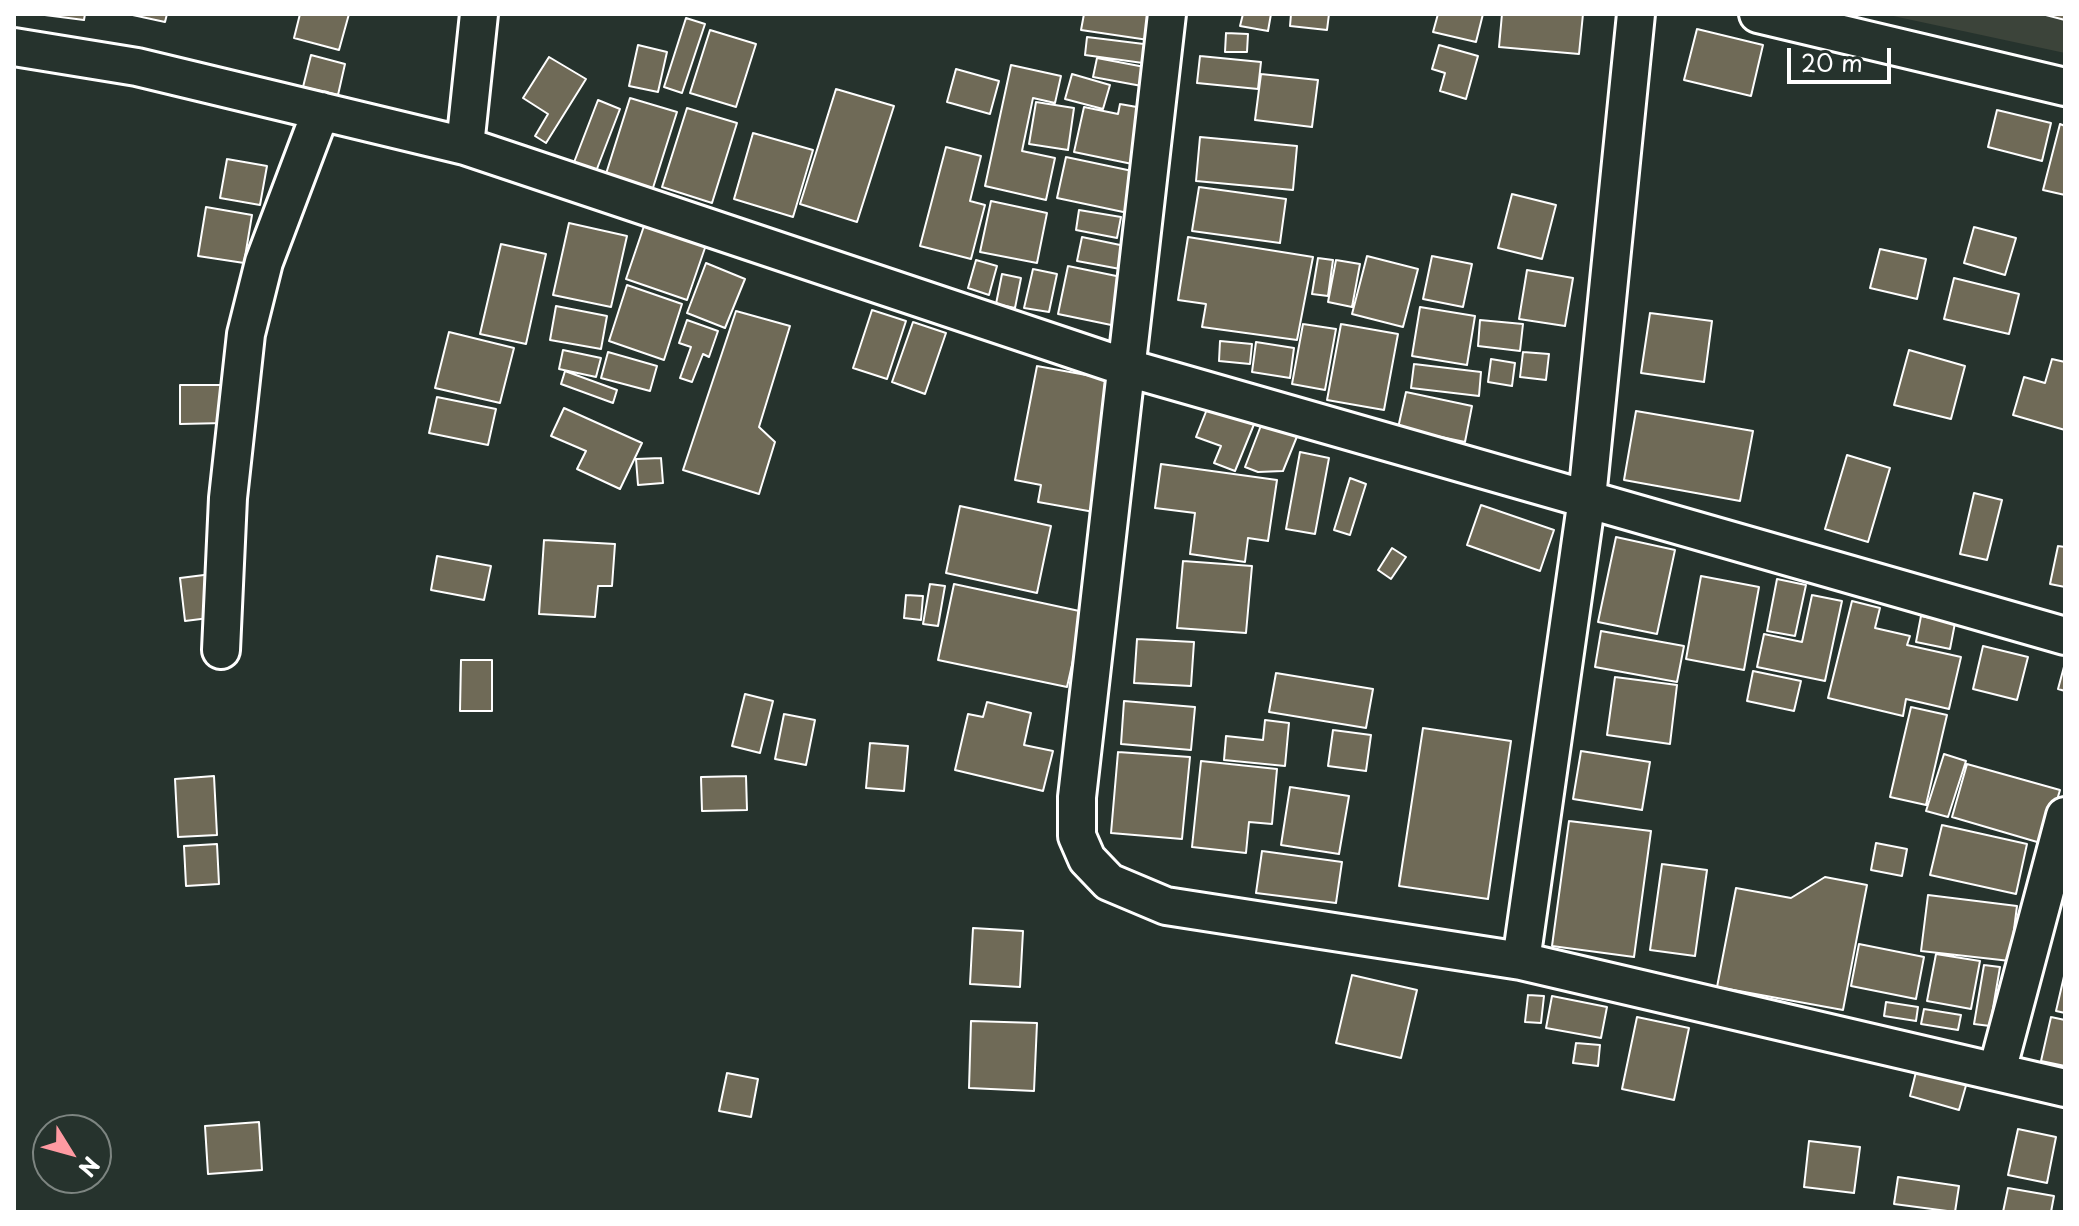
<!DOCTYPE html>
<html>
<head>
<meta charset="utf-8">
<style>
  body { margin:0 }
  #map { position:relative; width:2079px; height:1226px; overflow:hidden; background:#26332d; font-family:"Playpen Sans",sans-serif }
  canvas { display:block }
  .frame { position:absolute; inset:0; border:16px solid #fff; pointer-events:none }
  .north { position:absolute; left:32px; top:1114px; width:80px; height:80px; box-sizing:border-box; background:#26332d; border:2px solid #7d8581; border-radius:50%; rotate:127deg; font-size:22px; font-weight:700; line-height:32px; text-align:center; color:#fff }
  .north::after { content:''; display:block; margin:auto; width:28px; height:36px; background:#ff9aa2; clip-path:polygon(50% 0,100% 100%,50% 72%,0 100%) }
  .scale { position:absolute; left:1787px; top:48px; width:104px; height:36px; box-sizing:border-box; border:4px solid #fff; border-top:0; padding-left:10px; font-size:24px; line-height:28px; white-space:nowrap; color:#fff; -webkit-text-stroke:6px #26332d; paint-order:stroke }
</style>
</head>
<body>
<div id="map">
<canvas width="2079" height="1226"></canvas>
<div class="frame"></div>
<div class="north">N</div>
<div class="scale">20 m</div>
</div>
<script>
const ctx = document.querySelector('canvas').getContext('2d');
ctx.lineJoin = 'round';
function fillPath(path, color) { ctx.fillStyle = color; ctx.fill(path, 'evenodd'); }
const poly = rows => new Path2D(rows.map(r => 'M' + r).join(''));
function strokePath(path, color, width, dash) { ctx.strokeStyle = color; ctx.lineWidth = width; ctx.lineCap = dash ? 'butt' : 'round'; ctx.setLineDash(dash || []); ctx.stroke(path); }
fillPath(poly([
  [1884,14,2065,14,2065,53]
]), '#3c443a');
const building = poly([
  [37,14,85,14,84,20,37,14],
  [128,14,167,14,165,22,128,14],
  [300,14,349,14,339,50,294,38,300,14],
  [1084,14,1160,14,1155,41,1081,30,1084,14],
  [1243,14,1271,14,1268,31,1240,26,1243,14],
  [1291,14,1329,14,1327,30,1290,26,1291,14],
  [1438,14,1483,14,1476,42,1433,32,1438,14],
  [1502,14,1583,14,1579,54,1499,47,1502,14],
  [2042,14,2065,14,2065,20,2042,14],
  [686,18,705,24,682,93,664,87,686,18],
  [1697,29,1763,45,1751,96,1684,80,1697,29],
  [710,30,756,44,736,107,690,93,710,30],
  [1226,33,1248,34,1247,52,1225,52,1226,33],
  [1087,37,1152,45,1150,64,1085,55,1087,37],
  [638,45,667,52,658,92,629,86,638,45],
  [1439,45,1478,56,1466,99,1440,91,1445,73,1432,69,1439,45],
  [311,55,345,64,338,95,303,87,311,55],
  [1200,56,1261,62,1258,89,1197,83,1200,56],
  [549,57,586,79,546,143,535,136,548,114,523,98,549,57],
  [1097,58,1150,68,1147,87,1093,77,1097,58],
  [1011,65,1061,76,1055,103,1033,98,1022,151,1055,158,1046,200,985,186,1011,65],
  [956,69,999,81,990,114,947,102,956,69],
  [1072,74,1110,85,1103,109,1065,99,1072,74],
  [1261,74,1318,80,1312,127,1255,120,1261,74],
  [836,89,894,106,857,222,800,204,836,89],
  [630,98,677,112,652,191,605,177,630,98],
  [598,100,620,109,595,174,573,165,598,100],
  [1036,102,1074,108,1068,150,1029,144,1036,102],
  [1120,104,1148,109,1137,165,1074,152,1084,107,1118,114,1120,104],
  [687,108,737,123,712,203,662,187,687,108],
  [1997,110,2051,123,2042,161,1988,147,1997,110],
  [2060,124,2065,126,2065,195,2043,190,2060,124],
  [753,133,813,150,793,217,734,199,753,133],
  [1200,137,1297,146,1293,190,1196,181,1200,137],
  [946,147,981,156,970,201,985,205,971,259,920,246,946,147],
  [1066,157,1137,172,1128,213,1057,198,1066,157],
  [227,159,267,166,260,205,220,198,227,159],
  [1199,187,1286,199,1280,243,1192,231,1199,187],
  [1512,194,1556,205,1542,259,1498,248,1512,194],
  [991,201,1047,213,1037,263,980,252,991,201],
  [206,207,252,215,244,263,198,256,206,207],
  [1079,210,1121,217,1117,238,1076,230,1079,210],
  [569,223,627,236,611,307,553,295,569,223],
  [645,223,706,245,687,300,626,279,645,223],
  [1974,227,2016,238,2005,275,1964,263,1974,227],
  [1082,237,1125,246,1120,269,1077,261,1082,237],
  [1188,237,1313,257,1297,340,1202,327,1206,304,1178,300,1188,237],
  [501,244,546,254,526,344,480,334,501,244],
  [1880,249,1926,259,1917,299,1870,288,1880,249],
  [1367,256,1418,269,1403,327,1352,314,1367,256],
  [1432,256,1472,264,1463,307,1423,299,1432,256],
  [1318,258,1333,260,1328,296,1312,294,1318,258],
  [976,260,997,266,989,295,968,288,976,260],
  [1336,260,1360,264,1352,307,1328,302,1336,260],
  [706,263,745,279,725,328,687,313,706,263],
  [1068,266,1126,278,1116,326,1058,314,1068,266],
  [1033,269,1057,274,1049,312,1024,308,1033,269],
  [1527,270,1573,278,1565,326,1519,319,1527,270],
  [1002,274,1021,278,1015,308,996,304,1002,274],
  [1954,278,2019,294,2009,334,1944,319,1954,278],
  [627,285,682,304,664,360,609,341,627,285],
  [556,306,607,316,601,349,550,340,556,306],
  [1420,307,1475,316,1467,365,1412,356,1420,307],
  [872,310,906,321,887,379,853,368,872,310],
  [736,311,790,326,759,427,775,442,759,494,683,470,736,311],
  [1650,313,1712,321,1704,382,1641,373,1650,313],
  [687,320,718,331,709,357,703,354,692,382,680,378,691,347,679,343,687,320],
  [1480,320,1523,324,1520,351,1478,346,1480,320],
  [913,322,946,333,925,394,892,382,913,322],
  [1303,324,1336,329,1325,390,1292,384,1303,324],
  [1341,324,1398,334,1384,410,1327,400,1341,324],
  [449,332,514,348,500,403,435,388,449,332],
  [1220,341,1252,344,1250,364,1219,361,1220,341],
  [1256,342,1294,348,1290,378,1252,372,1256,342],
  [563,350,601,358,596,377,559,369,563,350],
  [1909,350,1965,366,1951,419,1894,405,1909,350],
  [608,352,657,366,650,391,601,378,608,352],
  [1523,352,1549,354,1546,380,1520,377,1523,352],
  [1491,359,1515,363,1512,386,1488,382,1491,359],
  [2052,359,2065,362,2065,430,2013,415,2024,377,2045,383,2052,359],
  [1414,364,1481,372,1479,396,1411,388,1414,364],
  [1037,366,1119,381,1094,512,1038,502,1041,485,1015,480,1037,366],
  [565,371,617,390,613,403,561,384,565,371],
  [180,385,223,385,224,423,180,424,180,385],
  [1406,392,1472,406,1465,442,1398,428,1406,392],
  [437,397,496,409,488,445,429,433,437,397],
  [1211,399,1257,417,1235,471,1214,463,1221,446,1196,437,1211,399],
  [564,408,642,443,620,489,577,469,586,451,551,436,564,408],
  [1636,411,1753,431,1740,501,1624,480,1636,411],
  [1265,415,1300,429,1283,471,1258,472,1245,467,1265,415],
  [1300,452,1329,458,1315,534,1286,529,1300,452],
  [1847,455,1890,468,1868,542,1825,529,1847,455],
  [661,458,663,483,638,485,636,459,661,458],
  [1161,464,1277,480,1268,541,1248,538,1245,562,1190,554,1195,513,1155,508,1161,464],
  [1350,478,1366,484,1350,535,1334,530,1350,478],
  [1974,493,2002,500,1987,560,1960,554,1974,493],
  [1481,505,1554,530,1540,571,1467,545,1481,505],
  [960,506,1051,526,1037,593,946,573,960,506],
  [1616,537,1675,550,1657,634,1598,622,1616,537],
  [544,540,615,544,612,586,598,586,595,617,539,614,544,540],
  [2058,546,2065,547,2065,587,2050,584,2058,546],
  [1392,548,1406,557,1391,579,1378,570,1392,548],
  [437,556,491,566,484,600,431,590,437,556],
  [1183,561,1252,566,1246,633,1177,628,1183,561],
  [212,574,217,617,185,621,180,578,212,574],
  [1701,576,1759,587,1744,670,1686,659,1701,576],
  [1777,579,1806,585,1795,636,1767,631,1777,579],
  [930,584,945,586,938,626,923,624,930,584],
  [954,584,1084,612,1067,687,938,660,954,584],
  [906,595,923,596,921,620,904,618,906,595],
  [1812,595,1842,601,1825,681,1757,667,1764,634,1802,642,1812,595],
  [1852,601,1880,608,1875,628,1910,636,1907,645,1961,657,1949,709,1906,699,1903,716,1828,698,1852,601],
  [1921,616,1955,623,1950,649,1916,642,1921,616],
  [1601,631,1684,646,1677,682,1595,667,1601,631],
  [1137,639,1194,642,1191,686,1134,683,1137,639],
  [1983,646,2028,657,2017,700,1973,689,1983,646],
  [461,660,492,660,492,711,460,711,461,660],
  [2065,663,2065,691,2058,689,2065,663],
  [1753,671,1801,681,1794,711,1747,701,1753,671],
  [1276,673,1373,689,1366,728,1269,712,1276,673],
  [1615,677,1677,685,1670,744,1607,735,1615,677],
  [745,694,773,701,760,753,732,746,745,694],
  [1124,701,1195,707,1191,750,1121,744,1124,701],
  [987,702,1031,713,1024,745,1053,751,1043,791,955,770,968,714,983,717,987,702],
  [1911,707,1947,715,1926,805,1890,797,1911,707],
  [784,714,815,720,806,765,775,759,784,714],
  [1265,720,1289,723,1285,766,1224,760,1226,736,1263,740,1265,720],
  [1423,728,1511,741,1488,899,1399,886,1423,728],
  [1333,730,1371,735,1366,771,1328,766,1333,730],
  [870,743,908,746,904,791,866,788,870,743],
  [1581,751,1650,762,1642,810,1573,799,1581,751],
  [1118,752,1190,757,1182,839,1111,833,1118,752],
  [1944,754,1966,761,1948,817,1926,811,1944,754],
  [1201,761,1277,769,1272,824,1249,822,1246,853,1192,847,1201,761],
  [1967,764,2060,790,2044,844,1952,817,1967,764],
  [214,776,217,835,178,837,175,779,214,776],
  [746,776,747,810,702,811,701,777,746,776],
  [1290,787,1349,796,1339,854,1281,845,1290,787],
  [1569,821,1651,831,1634,957,1552,946,1569,821],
  [1942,825,2027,844,2016,894,1930,875,1942,825],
  [1876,843,1907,849,1902,876,1871,870,1876,843],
  [217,844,219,884,186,886,184,846,217,844],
  [1262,851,1342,862,1336,903,1256,893,1262,851],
  [1662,864,1707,870,1695,956,1650,950,1662,864],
  [1825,877,1867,885,1843,1010,1717,987,1736,888,1791,898,1825,877],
  [1928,895,2017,906,2010,961,1921,951,1928,895],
  [973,928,1023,931,1020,987,970,984,973,928],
  [1859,944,1924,957,1916,999,1851,986,1859,944],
  [1936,954,1980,961,1971,1009,1927,1001,1936,954],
  [1984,965,2000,967,1990,1026,1974,1024,1984,965],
  [2065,972,2065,1013,2056,1011,2065,972],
  [1352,975,1417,990,1401,1058,1336,1043,1352,975],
  [1528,995,1544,996,1541,1023,1525,1022,1528,995],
  [1552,996,1607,1007,1601,1038,1546,1028,1552,996],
  [1886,1002,1918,1007,1916,1021,1884,1016,1886,1002],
  [1924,1009,1961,1015,1958,1030,1921,1024,1924,1009],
  [1637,1017,1689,1028,1674,1100,1622,1089,1637,1017],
  [2051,1017,2065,1020,2065,1066,2041,1061,2051,1017],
  [971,1021,1037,1023,1034,1091,969,1088,971,1021],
  [1576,1043,1600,1045,1598,1066,1573,1063,1576,1043],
  [1917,1068,1967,1082,1959,1110,1910,1096,1917,1068],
  [727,1073,758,1079,751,1117,719,1111,727,1073],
  [259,1122,262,1170,208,1174,205,1126,259,1122],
  [2018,1129,2056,1137,2047,1183,2008,1175,2018,1129],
  [1809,1141,1860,1147,1854,1193,1804,1187,1809,1141],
  [1898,1177,1959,1186,1955,1212,1894,1204,1898,1177],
  [2008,1188,2054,1196,2051,1212,2003,1212,2008,1188]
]);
fillPath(building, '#6f6a57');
strokePath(building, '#fff', 2);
const street = poly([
  [1167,14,1077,797,1077,836,1087,859,1109,882,1166,906,1521,961,2065,1088],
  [1758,14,2065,87],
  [14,47,137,67,465,146,1128,368,2065,636],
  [465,146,479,14],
  [221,650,228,498,246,334,264,262,321,111],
  [1521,961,1587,498,1636,14],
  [1997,1071,2065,816]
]);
strokePath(street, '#fff', 42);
strokePath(street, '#26332d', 36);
</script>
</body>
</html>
